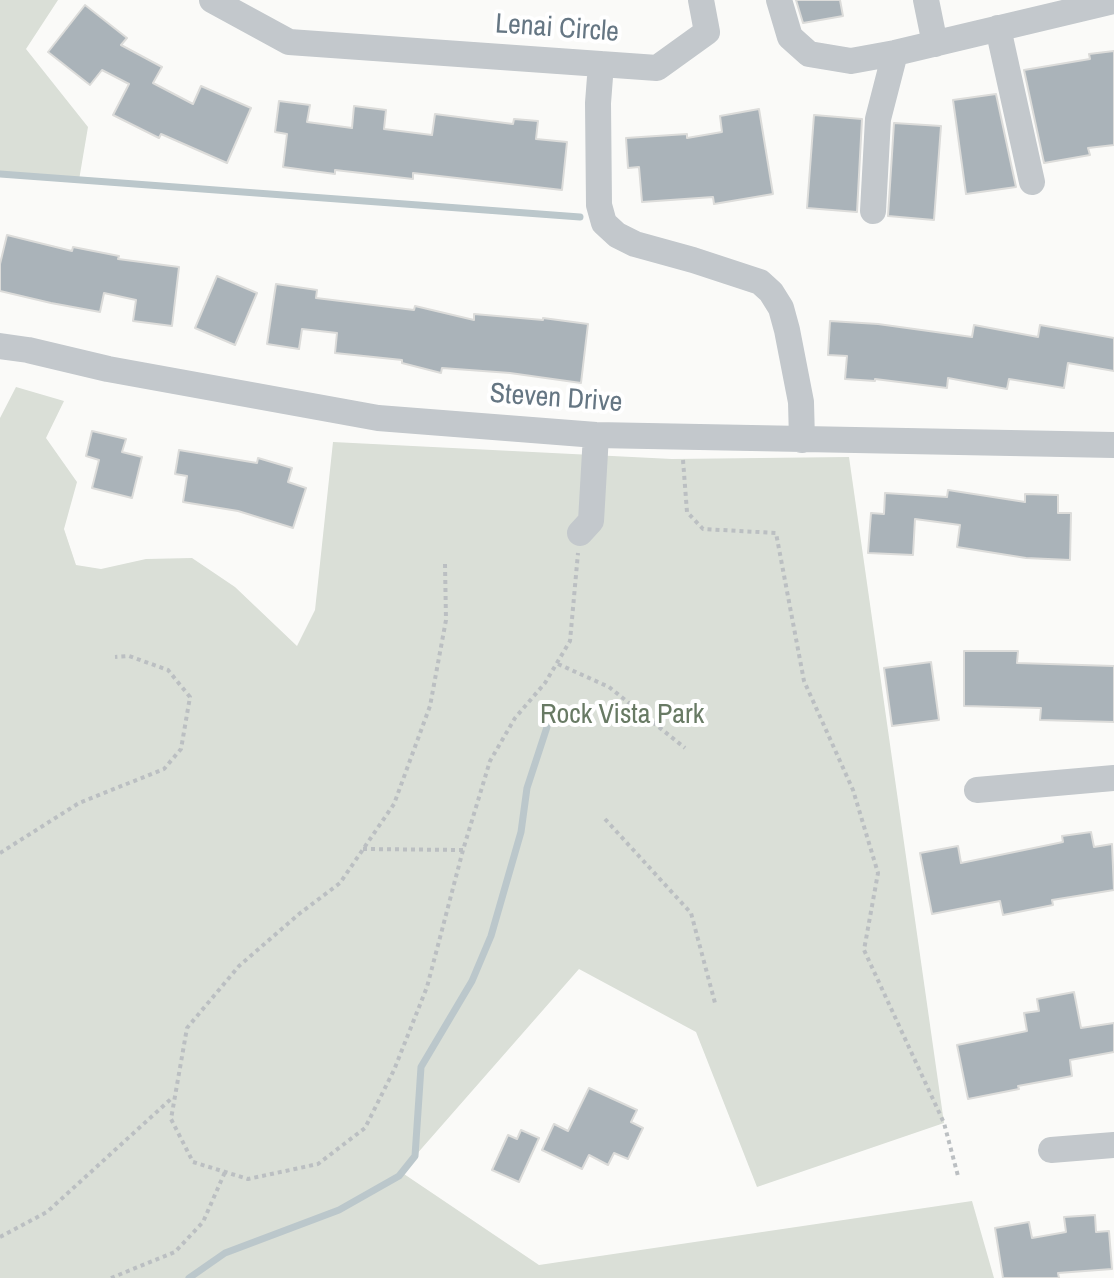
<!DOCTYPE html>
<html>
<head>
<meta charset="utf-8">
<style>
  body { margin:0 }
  canvas { display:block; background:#fafaf8 }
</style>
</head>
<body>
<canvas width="1114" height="1278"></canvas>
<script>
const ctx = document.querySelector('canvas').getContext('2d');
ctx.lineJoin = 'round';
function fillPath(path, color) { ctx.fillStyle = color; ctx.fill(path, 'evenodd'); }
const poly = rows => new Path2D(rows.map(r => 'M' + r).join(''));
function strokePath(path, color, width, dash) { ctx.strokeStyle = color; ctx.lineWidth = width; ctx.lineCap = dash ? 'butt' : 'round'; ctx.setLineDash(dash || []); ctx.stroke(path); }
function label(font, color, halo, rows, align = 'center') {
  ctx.font = font + ' "Archivo Narrow",sans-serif'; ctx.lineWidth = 8; ctx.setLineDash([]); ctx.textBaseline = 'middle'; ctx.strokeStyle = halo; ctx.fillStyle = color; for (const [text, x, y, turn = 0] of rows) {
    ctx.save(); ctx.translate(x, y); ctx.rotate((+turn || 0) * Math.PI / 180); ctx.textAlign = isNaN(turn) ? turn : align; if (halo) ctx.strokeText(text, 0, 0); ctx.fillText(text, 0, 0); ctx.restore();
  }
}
fillPath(poly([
  [0,0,58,0,26,49,88,127,79,180,0,173],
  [16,387,64,401,46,438,77,482,64,529,76,565,101,569,146,559,192,558,235,587,297,646,315,610,333,442,672,459,849,457,944,1123,757,1187,696,1032,579,969,401,1172,539,1265,972,1201,994,1278,0,1278,0,418]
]), '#dadfd7');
strokePath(poly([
  [0,174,580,217],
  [189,1278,225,1253,339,1210,399,1176,415,1156,421,1067,472,981,491,936,521,832,527,788,547,727]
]), '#bbc7cb', 7);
const building = poly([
  [796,0,840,0,843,16,803,23,796,0],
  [85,5,127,38,121,45,162,67,153,83,193,104,201,86,251,108,227,163,161,134,159,138,113,115,129,84,102,70,90,85,48,52,85,5],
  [1114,51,1114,145,1088,148,1090,155,1044,163,1024,70,1090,59,1089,54,1114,51],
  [996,94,1016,187,966,194,953,100,996,94],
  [279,101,310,105,307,122,352,128,354,106,386,110,384,129,432,135,435,114,513,124,514,119,538,121,536,139,567,142,562,190,413,173,413,179,335,170,335,174,283,167,287,134,275,132,279,101],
  [759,109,773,194,714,204,713,197,642,202,639,167,628,168,626,138,687,134,687,138,722,132,720,116,759,109],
  [814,115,862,119,857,212,807,208,814,115],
  [894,123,941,126,934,220,888,216,894,123],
  [7,235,72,251,73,247,119,256,118,259,179,267,172,326,133,321,136,300,104,293,100,312,51,303,0,291,0,264,7,235],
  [217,276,257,293,235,345,195,328,217,276],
  [276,284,317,290,316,298,414,310,415,306,474,320,474,314,543,320,543,318,588,324,581,383,510,373,442,368,441,373,402,363,402,360,335,353,337,333,302,329,299,349,267,344,276,284],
  [830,321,878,324,972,337,974,325,1038,337,1040,325,1114,338,1114,371,1068,363,1064,388,1009,379,1007,389,948,378,947,388,875,379,875,381,845,379,847,356,828,355,830,321],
  [92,431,126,439,122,452,142,457,132,498,92,488,99,460,86,456,92,431],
  [179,450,257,463,258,458,292,468,288,482,306,488,293,528,238,511,183,502,187,476,175,474,179,450],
  [948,490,1025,502,1025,494,1058,495,1058,513,1071,513,1070,560,1026,558,957,547,960,525,915,519,913,555,868,553,871,513,884,514,885,493,947,497,948,490],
  [964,651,1018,651,1017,663,1114,666,1114,722,1040,720,1041,708,964,706,964,651],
  [931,662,939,720,892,726,884,668,931,662],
  [1091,832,1094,847,1112,844,1114,890,1052,900,1053,905,1003,915,1000,901,932,914,920,853,958,846,961,863,1063,842,1062,836,1091,832],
  [1074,992,1081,1028,1114,1023,1114,1052,1070,1060,1072,1076,1018,1086,1019,1089,968,1099,957,1045,1027,1031,1024,1013,1039,1011,1037,999,1074,992],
  [589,1088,637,1110,631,1122,643,1128,628,1159,614,1153,608,1165,589,1155,582,1169,542,1150,554,1124,568,1131,589,1088],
  [521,1130,539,1138,519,1182,492,1170,508,1135,517,1139,521,1130],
  [1095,1215,1096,1232,1109,1231,1112,1269,1058,1273,1059,1278,1003,1278,995,1228,1029,1222,1032,1238,1066,1232,1064,1217,1095,1215]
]);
fillPath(building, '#aab3b9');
strokePath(building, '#dcdcda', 2);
strokePath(poly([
  [683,460,687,512,703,529,776,533,804,681,853,790,878,873,864,950,944,1123,958,1176],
  [445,564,446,620,430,706,394,804,340,883,299,914,239,966,187,1028,171,1119,193,1162,248,1179,318,1164,365,1128,394,1070,427,987,463,850,490,761,515,718,545,683,570,641,578,553],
  [558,664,609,687,685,748],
  [605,819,691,913,715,1003],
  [363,849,463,850],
  [0,853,79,803,164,769,181,749,190,697,168,670,129,656,115,657],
  [0,1237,47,1212,172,1098],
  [111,1278,175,1252,203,1222,225,1172]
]), '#bbbfc2', 4, [4, 4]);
strokePath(poly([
  [212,0,289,42,657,68,707,32,701,0],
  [779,0,790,37,809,54,851,61,895,53,1114,1],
  [926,0,935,44],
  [998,28,1032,182],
  [601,64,598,103,599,205,604,223,617,235,635,244,693,260,760,282,771,292,781,308,787,330,801,402,802,440],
  [873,211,878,119,895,53],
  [0,346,28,350,108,369,378,418,596,435,1114,445],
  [580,533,591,521,596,435],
  [977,790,1114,778],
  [1051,1150,1114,1145]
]), '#c3c8cc', 26);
label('28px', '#657683', '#fff', [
  ["Lenai Circle",557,29,4],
  ["Steven Drive",556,399,4]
]);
label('28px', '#687a64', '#fff', [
  ["Rock Vista Park",622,715]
]);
</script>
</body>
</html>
